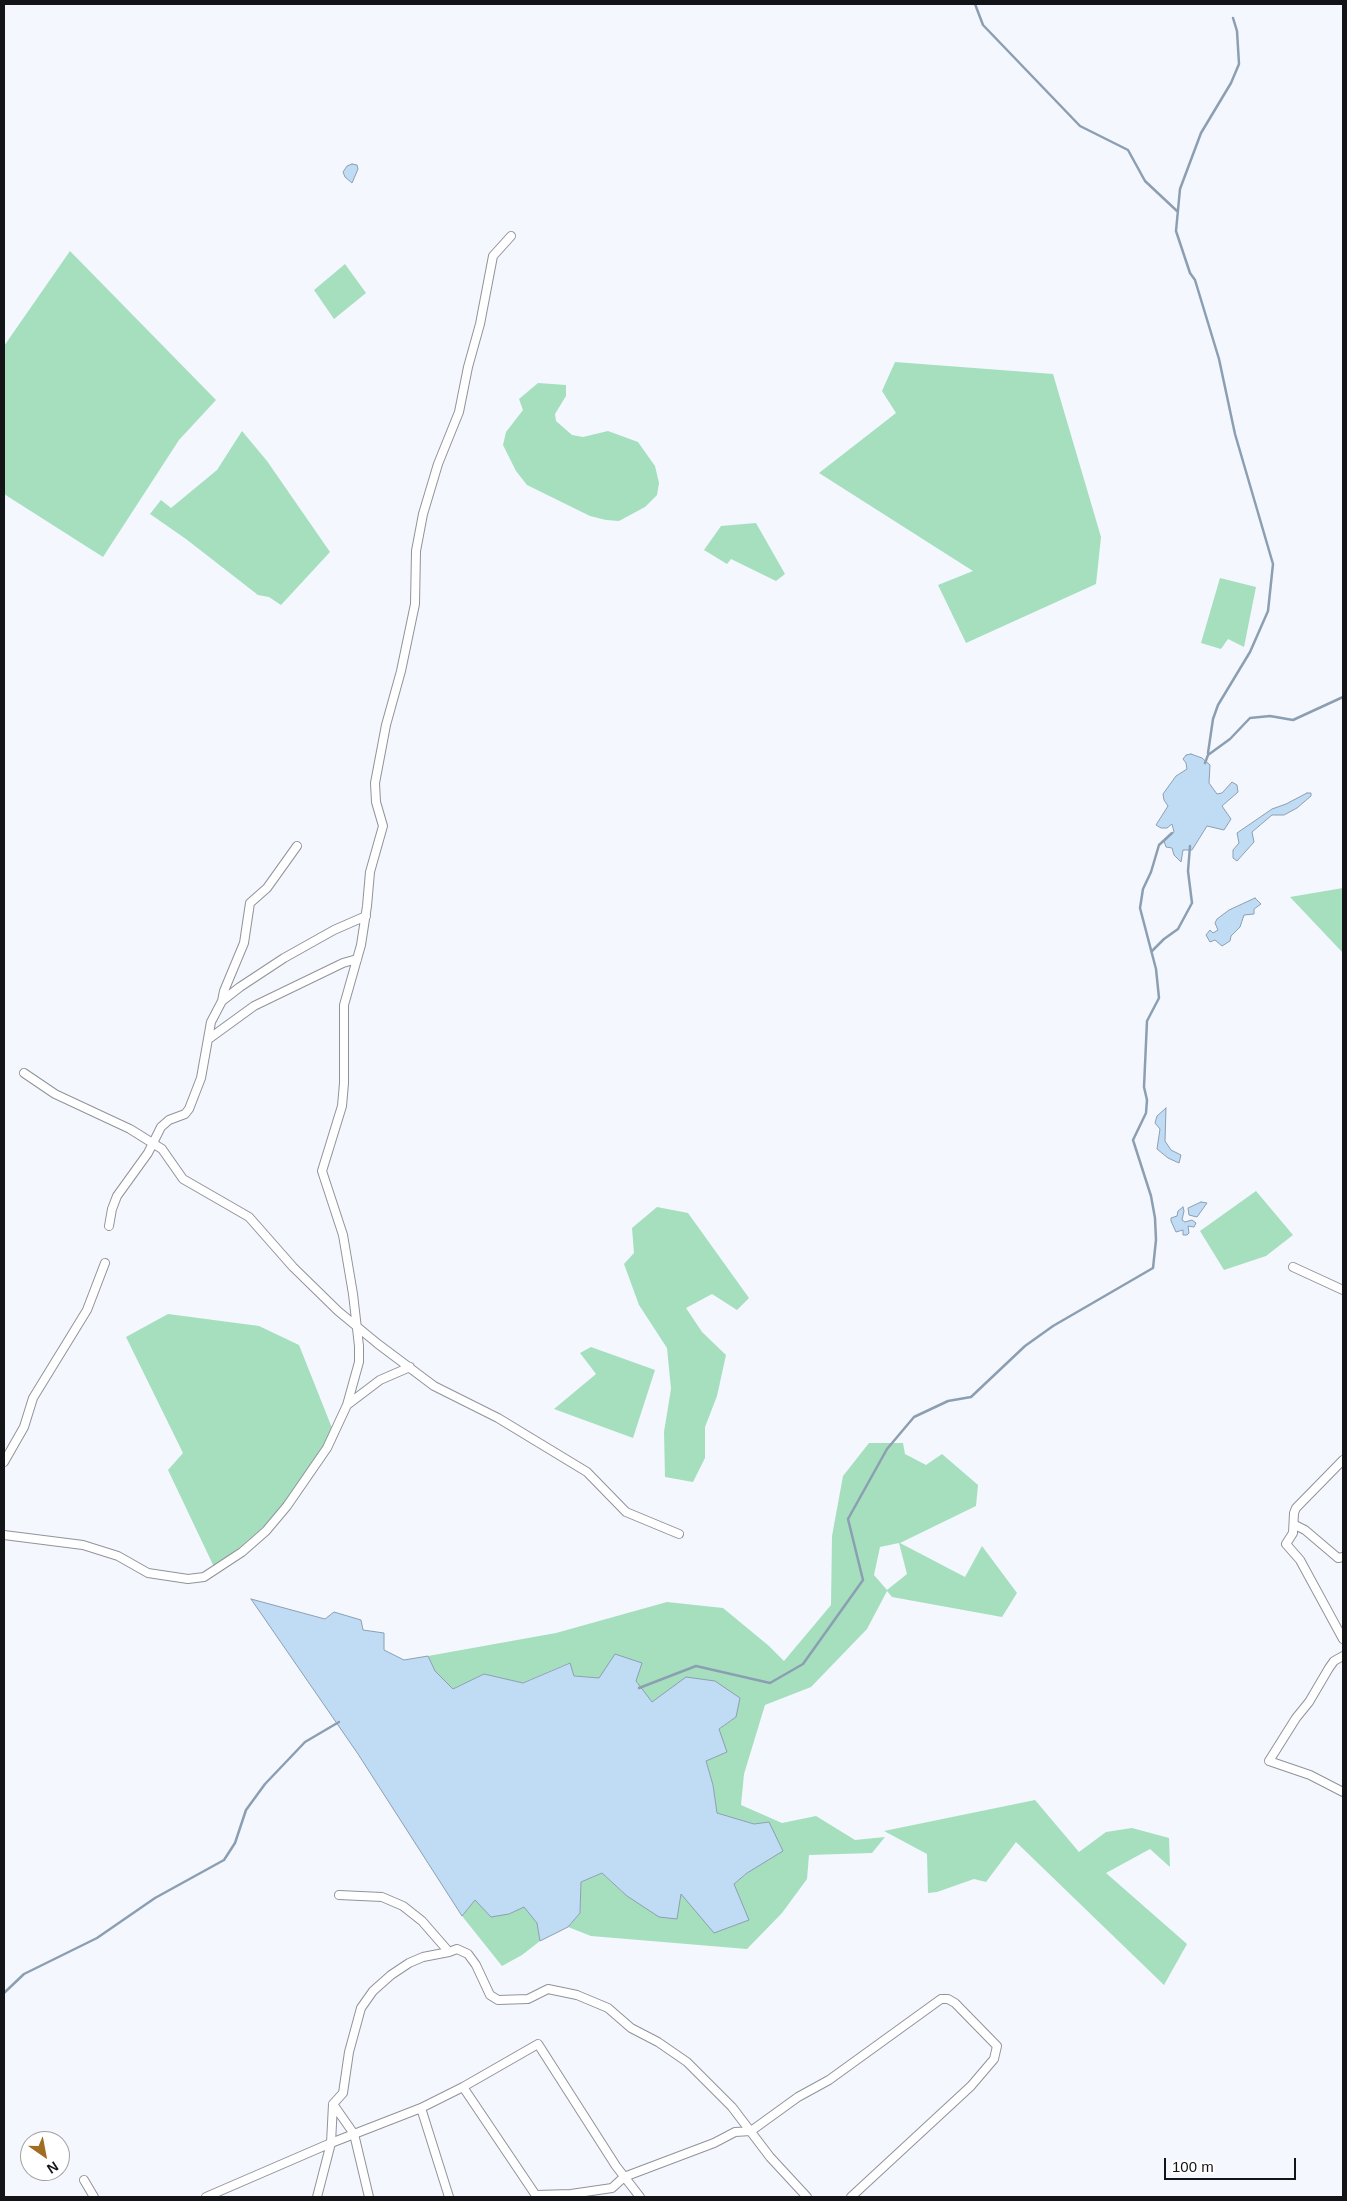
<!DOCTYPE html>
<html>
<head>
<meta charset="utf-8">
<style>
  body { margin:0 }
  #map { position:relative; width:1347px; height:2201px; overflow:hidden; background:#f4f7fe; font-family:Arial,sans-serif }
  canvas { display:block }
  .frame { position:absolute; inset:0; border:5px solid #131417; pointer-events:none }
  .north { position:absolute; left:20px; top:2131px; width:50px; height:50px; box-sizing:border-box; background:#fff; border:1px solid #a1a1a2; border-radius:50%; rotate:147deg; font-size:14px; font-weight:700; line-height:20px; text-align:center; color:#131417 }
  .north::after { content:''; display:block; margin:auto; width:18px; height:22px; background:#a06d23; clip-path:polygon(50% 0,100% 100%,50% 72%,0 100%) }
  .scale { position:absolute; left:1164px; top:2158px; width:132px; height:22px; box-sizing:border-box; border:2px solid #131417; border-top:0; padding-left:6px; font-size:15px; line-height:18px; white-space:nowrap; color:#131417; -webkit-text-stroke:4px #fff; paint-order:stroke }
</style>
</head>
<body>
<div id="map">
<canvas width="1347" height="2201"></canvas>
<div class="frame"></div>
<div class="north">N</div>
<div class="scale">100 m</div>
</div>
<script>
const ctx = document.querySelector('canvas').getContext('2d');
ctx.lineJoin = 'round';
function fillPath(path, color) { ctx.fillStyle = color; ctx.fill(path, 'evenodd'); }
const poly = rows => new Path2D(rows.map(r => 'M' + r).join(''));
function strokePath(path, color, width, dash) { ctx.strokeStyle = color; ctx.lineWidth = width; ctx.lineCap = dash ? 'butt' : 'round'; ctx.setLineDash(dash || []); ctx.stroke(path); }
fillPath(poly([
  [70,251,216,400,179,440,103,557,4,494,4,346],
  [345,264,366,293,334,319,314,290],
  [895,362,1053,374,1101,537,1096,584,966,643,938,585,973,571,819,473,896,413,882,391],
  [538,383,566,385,566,396,555,414,556,421,572,435,583,437,608,431,638,442,655,466,659,483,657,495,645,507,619,521,606,520,590,516,527,485,516,471,503,445,506,432,523,410,519,399],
  [242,431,267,461,330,552,281,605,269,597,258,595,186,539,150,514,161,500,171,508,217,470],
  [756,523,785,574,776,581,731,559,727,564,704,550,721,526],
  [1220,578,1256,587,1244,647,1228,639,1221,649,1201,643],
  [1343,888,1343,953,1290,897],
  [1256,1191,1293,1235,1266,1256,1224,1270,1200,1231],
  [657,1207,688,1213,749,1298,737,1310,712,1294,686,1308,702,1332,726,1355,717,1396,705,1427,705,1458,693,1482,665,1477,664,1432,671,1389,667,1348,639,1305,624,1264,634,1253,632,1228],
  [168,1314,259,1326,299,1345,334,1433,287,1506,215,1569,168,1470,183,1453,126,1337],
  [591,1347,655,1370,633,1438,554,1409,596,1374,580,1353],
  [869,1443,903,1443,905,1454,926,1465,942,1454,978,1485,976,1506,900,1543,965,1577,982,1546,1017,1593,1002,1617,892,1597,887,1591,867,1629,811,1687,765,1705,744,1774,741,1805,782,1823,816,1816,855,1840,885,1837,872,1853,809,1855,807,1879,782,1913,747,1949,591,1936,568,1927,580,1913,581,1882,602,1873,627,1896,681,1893,734,1884,747,1873,769,1822,754,1824,717,1813,713,1785,706,1760,718,1756,719,1729,736,1717,652,1703,636,1681,574,1676,569,1663,522,1683,484,1674,453,1689,435,1671,428,1656,556,1633,667,1602,723,1608,769,1646,784,1661,831,1605,832,1536,843,1476],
  [899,1543,907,1574,887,1590,874,1575,880,1547],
  [1035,1800,1079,1852,1106,1832,1132,1828,1169,1838,1170,1867,1150,1849,1106,1873,1187,1944,1164,1985,1016,1842,986,1882,974,1879,937,1892,928,1893,927,1854,884,1831],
  [475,1900,509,1914,524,1906,537,1923,540,1941,522,1955,502,1966,462,1916]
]), '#a5dfbe');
const water = poly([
  [352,164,357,165,358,169,352,183,345,177,343,172,347,166,352,164],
  [1191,754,1202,758,1210,765,1209,783,1217,794,1222,793,1232,782,1237,785,1238,792,1222,806,1231,819,1224,830,1207,826,1192,850,1183,850,1181,862,1174,855,1172,848,1166,847,1164,841,1174,832,1172,824,1167,828,1161,828,1156,825,1168,806,1164,800,1163,794,1176,776,1187,769,1186,763,1183,759,1186,755,1191,754],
  [1307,793,1311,793,1311,796,1297,808,1284,815,1272,815,1252,832,1254,842,1237,861,1233,858,1233,850,1239,843,1237,833,1272,809,1286,804,1307,793],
  [1255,898,1261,904,1254,909,1254,914,1244,915,1240,927,1231,936,1230,941,1222,946,1215,940,1210,942,1206,935,1210,930,1213,933,1218,930,1215,923,1217,919,1229,910,1255,898],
  [1166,1108,1165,1141,1171,1150,1181,1155,1179,1163,1168,1158,1157,1149,1160,1129,1155,1123,1157,1116,1166,1108],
  [1201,1202,1207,1203,1197,1217,1189,1215,1188,1208,1201,1202],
  [1183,1207,1184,1211,1182,1220,1185,1222,1192,1220,1196,1223,1194,1227,1188,1226,1189,1233,1187,1235,1183,1235,1183,1230,1176,1232,1171,1221,1171,1218,1177,1216,1178,1211,1183,1207],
  [251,1599,325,1619,334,1612,361,1620,363,1630,384,1633,384,1650,404,1660,428,1656,435,1671,453,1689,484,1674,523,1683,570,1663,574,1676,599,1678,615,1654,642,1663,636,1681,652,1702,686,1677,715,1681,740,1698,736,1717,719,1729,727,1752,706,1761,713,1785,717,1813,754,1824,769,1822,783,1851,747,1873,734,1884,749,1920,714,1933,681,1894,677,1919,659,1917,627,1896,602,1873,581,1882,580,1913,568,1927,540,1941,537,1923,524,1907,509,1914,491,1917,475,1900,462,1916,358,1754,251,1599]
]);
fillPath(water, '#c0dbf4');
strokePath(water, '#8c9fb2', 1);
strokePath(poly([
  [975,4,983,25,1080,126,1128,150,1145,181,1177,211],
  [1208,753,1213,719,1218,705,1250,652,1268,611,1273,564,1235,434,1219,359,1195,280,1190,273,1176,231,1180,189,1201,133,1231,83,1239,64,1237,31,1233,18],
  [1205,763,1208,755,1230,739,1250,718,1270,716,1293,720,1343,697],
  [1152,951,1164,939,1178,929,1192,903,1188,871,1190,846],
  [639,1688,696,1666,770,1683,803,1664,863,1580,848,1519,887,1449,914,1417,948,1401,971,1397,1025,1346,1053,1326,1153,1268,1156,1240,1155,1218,1151,1196,1133,1140,1146,1113,1147,1100,1144,1087,1147,1021,1159,998,1156,969,1140,908,1143,889,1151,872,1159,845,1172,833],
  [4,1993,24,1974,97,1938,155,1898,224,1860,235,1843,246,1810,265,1784,305,1742,339,1722]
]), '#8c9fb2', 2.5);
const street = poly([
  [222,1001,224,991,244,943,250,903,267,888,297,846],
  [210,1038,254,1006,343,963,357,959],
  [24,1073,55,1094,130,1129,162,1149,183,1179,249,1217,293,1267,338,1311,378,1344,434,1386,498,1418,587,1472,626,1512,679,1534],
  [109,1226,112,1209,117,1196,148,1153,161,1127,169,1120,185,1114,189,1109,201,1078,211,1022,222,1001,240,987,284,958,334,930,366,916],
  [1293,1267,1343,1290],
  [347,1405,359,1362,359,1346,353,1294,343,1235,322,1171,342,1106,344,1083,344,1005,361,945,367,906,370,872,383,826,376,802,375,783,386,725,401,671,415,604,416,551,423,514,438,464,459,412,468,367,480,324,493,256,511,236],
  [1343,1460,1296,1508,1294,1513,1293,1533,1286,1544,1300,1560,1343,1639],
  [4,1462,24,1427,33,1398,87,1310,105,1263],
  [1295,1525,1305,1530,1338,1558,1343,1557],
  [4,1535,83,1545,118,1556,148,1573,188,1579,204,1577,242,1552,266,1531,287,1506,327,1448,347,1405,380,1380,410,1367],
  [1343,1656,1334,1661,1329,1668,1309,1702,1296,1718,1269,1761,1310,1775,1343,1792],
  [339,1895,382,1897,403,1906,422,1921,449,1952,457,1949,468,1954,476,1965,490,1995,498,2000,528,1999,548,1989,577,1995,608,2008,631,2028,658,2042,687,2062,732,2107,770,2157,807,2197],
  [463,2087,537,2197],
  [333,2104,354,2134,369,2197],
  [421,2108,449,2197],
  [84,2180,94,2197],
  [536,2195,571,2194,612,2188,624,2177,714,2143,735,2132,751,2131,798,2097,829,2080,941,1999,948,1999,955,2003,997,2046,994,2059,971,2086,851,2197],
  [206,2197,331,2143,421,2108,463,2087,538,2044,616,2166,640,2197],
  [317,2197,331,2143,333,2104,343,2093,349,2052,361,2008,373,1991,391,1975,409,1963,423,1957,449,1952]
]);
strokePath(street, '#90939a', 10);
strokePath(street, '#fff', 8);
</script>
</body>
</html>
